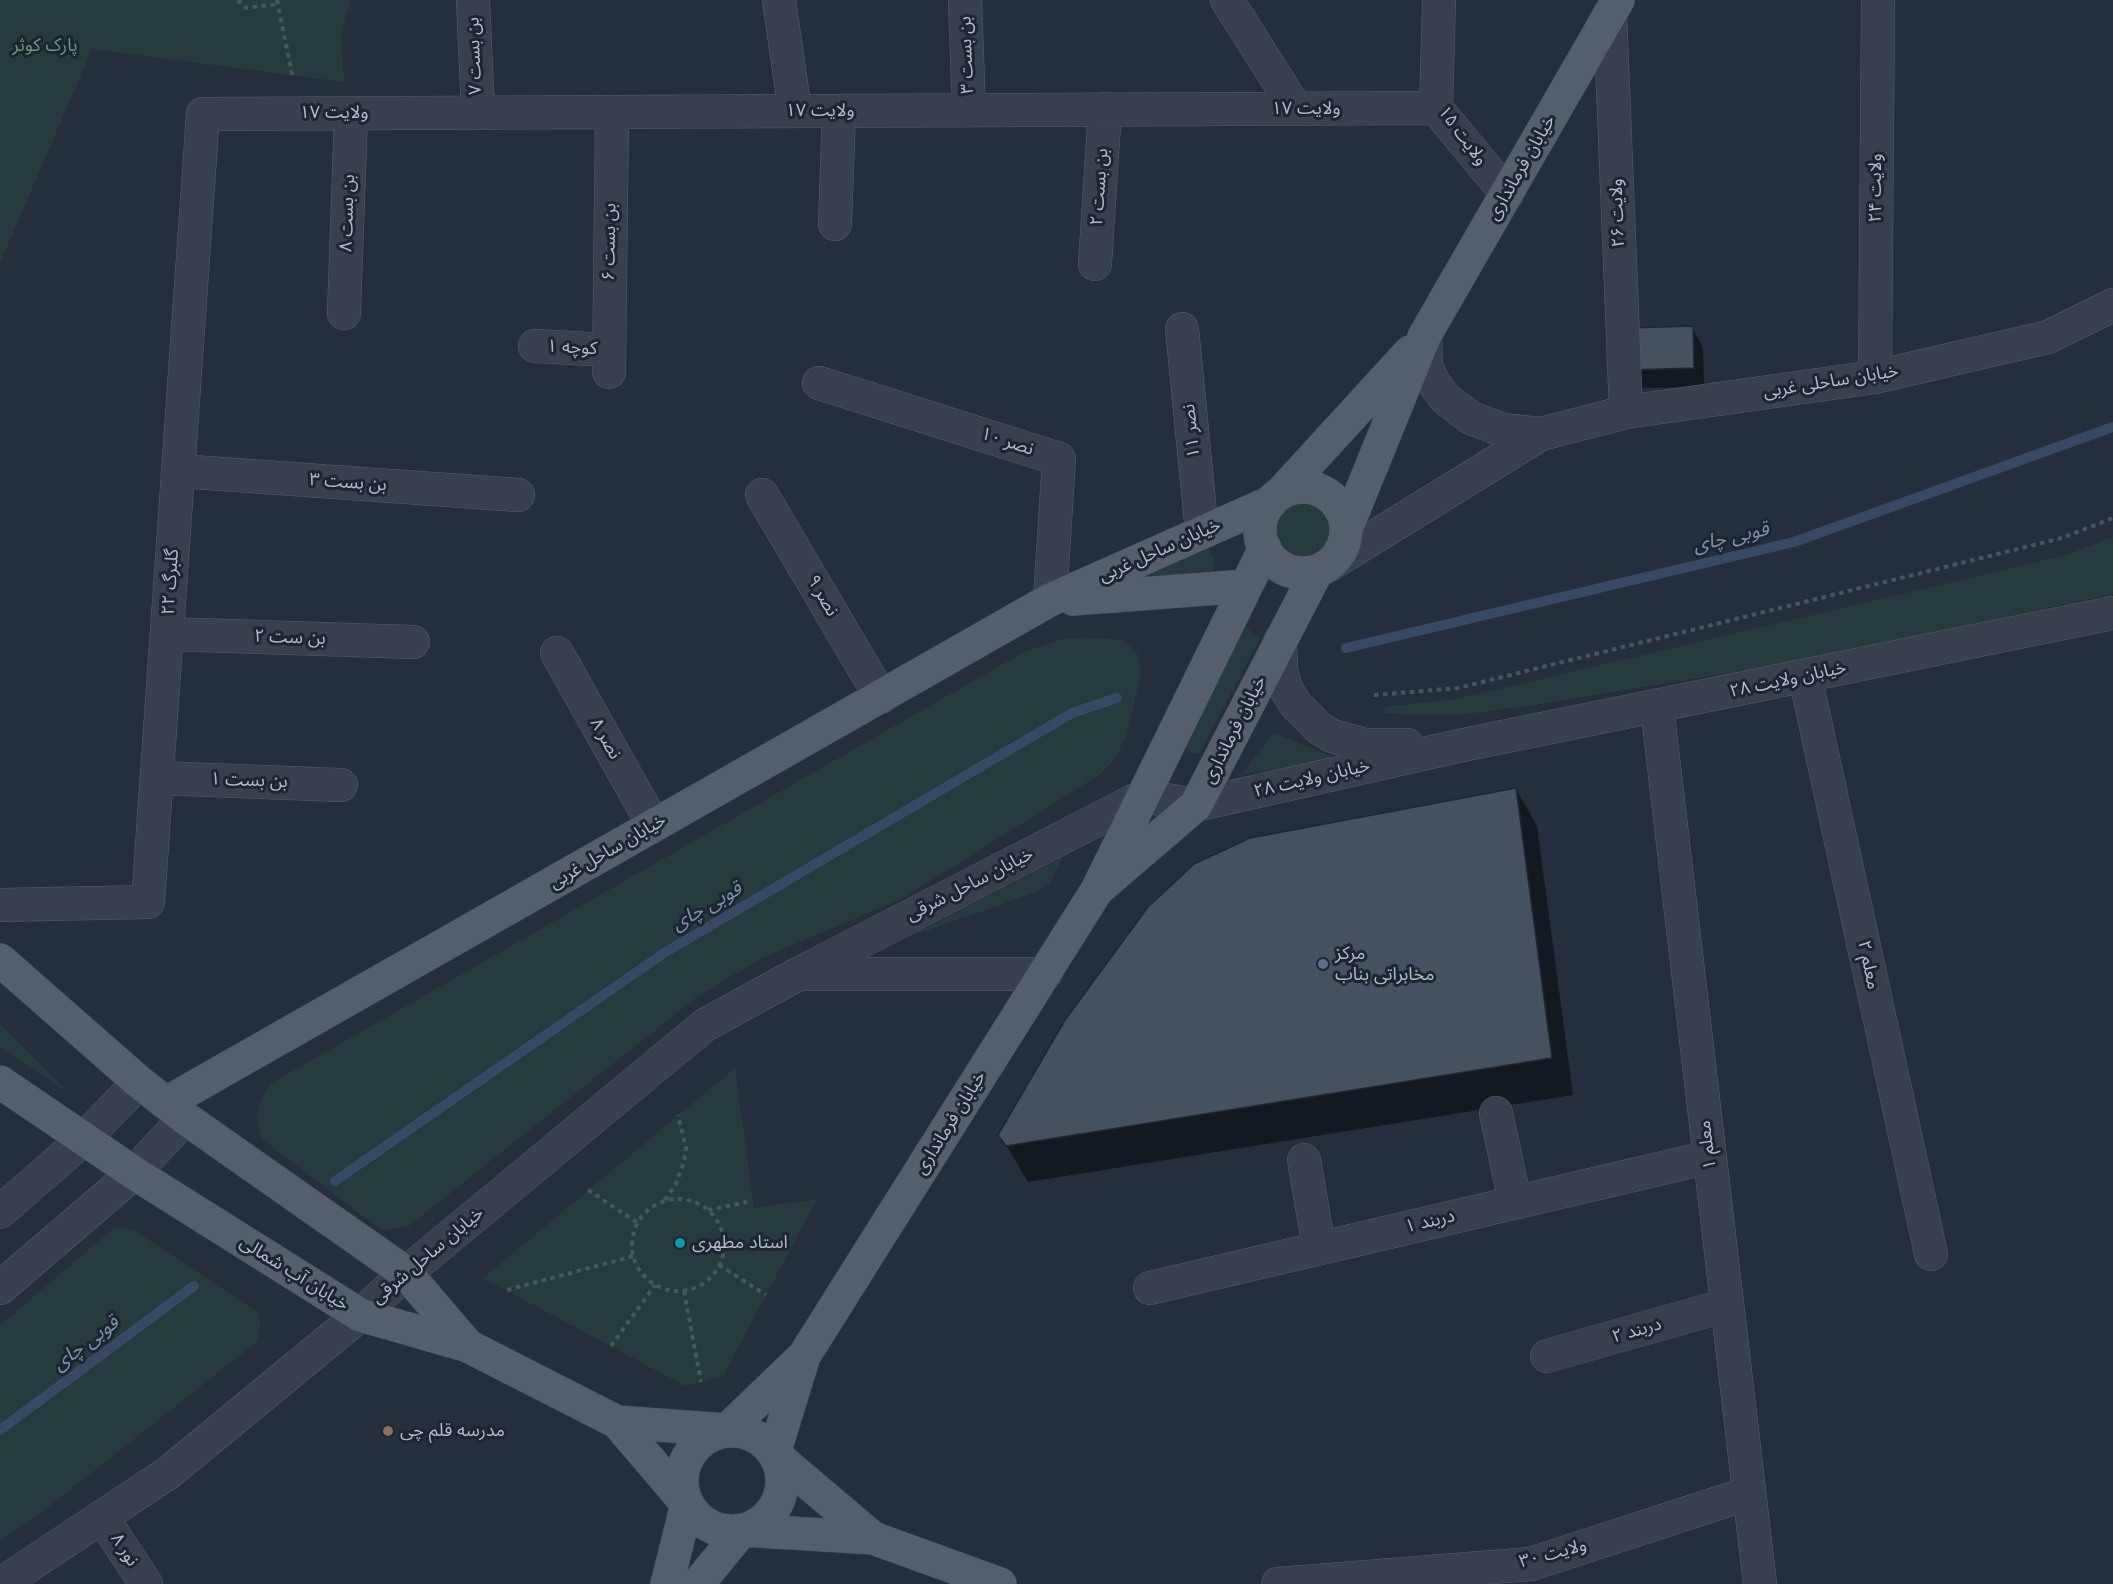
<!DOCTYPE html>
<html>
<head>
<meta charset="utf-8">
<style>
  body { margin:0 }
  canvas { display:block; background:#242e3c }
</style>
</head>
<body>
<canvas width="2113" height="1584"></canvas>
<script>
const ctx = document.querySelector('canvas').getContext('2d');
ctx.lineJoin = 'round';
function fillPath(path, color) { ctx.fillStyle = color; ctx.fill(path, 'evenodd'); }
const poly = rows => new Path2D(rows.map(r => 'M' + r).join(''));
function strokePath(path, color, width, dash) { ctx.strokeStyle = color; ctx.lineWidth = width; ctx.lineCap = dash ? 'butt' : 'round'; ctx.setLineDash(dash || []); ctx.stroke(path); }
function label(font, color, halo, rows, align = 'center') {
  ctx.font = font + ' "DM Sans","Noto Sans Arabic",sans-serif'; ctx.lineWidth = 6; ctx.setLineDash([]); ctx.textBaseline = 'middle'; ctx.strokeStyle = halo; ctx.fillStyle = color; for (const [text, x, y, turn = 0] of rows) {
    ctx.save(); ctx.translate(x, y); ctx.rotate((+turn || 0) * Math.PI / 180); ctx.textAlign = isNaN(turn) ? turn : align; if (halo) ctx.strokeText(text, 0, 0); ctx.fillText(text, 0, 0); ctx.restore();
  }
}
fillPath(poly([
  [0,0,351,0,341,34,344,82,92,49,0,263],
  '1271 530a32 32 0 1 1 64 0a32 32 0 1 1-64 0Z',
  [2113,537,2113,594,1801,661,1534,705,1459,715,1421,715,1385,713,1384,707,1457,699,2063,556],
  [1207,545,1214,562,1214,572,1150,582,1147,577,1148,572],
  [1241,629,1248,629,1260,638,1200,753,1193,753,1187,750,1182,744],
  [1094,638,1122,640,1137,652,1141,673,1127,734,1115,759,1099,775,903,898,762,958,698,996,409,1226,382,1231,262,1139,257,1120,260,1102,270,1084,1024,652,1062,639],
  [1273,733,1344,761,1242,774],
  [1062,858,1050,883,1036,892,909,937],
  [0,1024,72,1096,0,1046],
  [735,1068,754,1208,817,1199,723,1376,685,1386,483,1278],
  [123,1227,135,1231,257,1312,260,1321,258,1341,37,1516,0,1540,0,1325,113,1229]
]), '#263b3d');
fillPath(poly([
  [1692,328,1703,347,1704,387,1642,388,1631,369],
  [1516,789,1537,826,1573,1095,1028,1182,1000,1135]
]), '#0007');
strokePath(poly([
  [1346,648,1794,542,2113,427],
  [335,1181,664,953,1072,713,1117,698],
  [0,1430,194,1286]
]), '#384963', 10);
const building = poly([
  [1693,326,1694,368,1630,370,1629,328,1693,326],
  [1516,788,1552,1058,1006,1146,998,1135,1065,1020,1148,907,1194,864,1250,838,1516,788]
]);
fillPath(building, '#455060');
strokePath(building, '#1f2733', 1.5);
const minor = poly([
  [473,0,478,112],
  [779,0,795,111],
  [965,0,969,110],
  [1227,0,1296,109],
  [1439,0,1436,108,1507,194],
  [1610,13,1626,412],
  [835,224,839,111],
  [1095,264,1105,109],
  [344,313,351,113],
  [1182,329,1202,532],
  [1425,335,1426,366,1434,384,1446,399,1471,418,1503,430,1541,434],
  [535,346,609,350],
  [609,372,612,112],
  [1875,377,1878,0],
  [819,383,1059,459,1050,600],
  [179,471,518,495],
  [762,495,881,697],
  [1329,565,1541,434,1626,412,1875,377,2048,337,2113,305],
  [167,634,413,642],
  [1280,641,1281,670,1286,689,1296,705,1319,728,1332,736,1365,745,1407,745],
  [557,653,654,826],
  [1805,676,1931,1254],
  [1657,707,1760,1584],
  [157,778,341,785],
  [0,905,148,902,203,114,1436,108],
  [803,974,1045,974],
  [1496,1113,1515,1202],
  [1304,1160,1319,1248],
  [0,1212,85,1138,139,1082],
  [0,1288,134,1173,185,1118],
  [1150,1288,1710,1157],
  [1547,1356,1727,1305],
  [102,1517,146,1584],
  [1,1584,168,1473,360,1315,406,1273,705,1025,798,974,1143,796,1196,805,1463,745,2113,613],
  [1278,1584,1531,1564,1749,1493]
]);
const major = poly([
  '1260 530a43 43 0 1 1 86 0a43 43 0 1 1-86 0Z',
  [1280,494,1410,352],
  [1346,529,1425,335,1618,0],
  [1265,548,1097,890,1196,805,1317,571],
  [1073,599,1246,586],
  [0,960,139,1082,185,1118,406,1273,468,1346,360,1315,134,1173,0,1082],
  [166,1103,1050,600,1271,502],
  [468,1346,617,1422],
  [804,1356,1097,890],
  '682 1481a50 50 0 1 1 100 0a50 50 0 1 1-100 0Z',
  [873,1538,1000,1584],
  [667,1584,687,1504,617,1422,727,1430,804,1356,774,1454,873,1538,742,1530,698,1584]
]);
strokePath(minor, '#565e6a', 34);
strokePath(major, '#414955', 34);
strokePath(poly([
  [238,0,246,8,278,4],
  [277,0,293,79],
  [1374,695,1458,688,2062,538,2113,518],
  [588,1190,638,1223],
  '632 1245a46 46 0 1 1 92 0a46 46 0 1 1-92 0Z',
  [665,1200,676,1184,684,1162,686,1148,678,1115],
  [708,1210,747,1202],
  [719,1265,766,1295],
  [507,1290,634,1256],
  [684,1291,701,1382],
  [611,1346,655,1285]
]), '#44585a', 4, [4.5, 4.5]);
strokePath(minor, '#37404c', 33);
strokePath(major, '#555f6c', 33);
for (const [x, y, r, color] of [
  [1323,964,6,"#5c6f8a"],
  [680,1243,6,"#0f9aa8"],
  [388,1431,6,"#8d6e63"]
]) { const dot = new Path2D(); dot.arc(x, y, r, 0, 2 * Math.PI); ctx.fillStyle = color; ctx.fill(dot); strokePath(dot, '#1d2531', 2); }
label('18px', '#6b9875', '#1d2531', [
  ["پارک کوثر",45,46]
]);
label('18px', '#b3bbc8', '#1d2531', [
  ["بن بست ۳",967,55,-92],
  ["بن بست ۷",475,56,-92],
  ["ولایت ۱۷",1306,109],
  ["ولایت ۱۷",820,111],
  ["ولایت ۱۷",334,113],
  ["ولایت ۱۵",1462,136,53],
  ["خیابان فرمانداری",1522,168,-60],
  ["بن بست ۲",1100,187,-86],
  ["ولایت ۲۴",1876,188,-90],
  ["بن بست ۸",348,213,-88],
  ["ولایت ۲۶",1618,213,-92],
  ["بن بست ۶",610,242,-89],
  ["کوچه ۱",572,348,3],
  ["خیابان ساحلی غربی",1831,382,-9],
  ["نصر ۱۱",1192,431,-96],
  ["نصر ۱۰",1007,442,18],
  ["بن بست ۳",348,483,4],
  ["خیابان ساحل غربی",1160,551,-24],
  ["گلبرگ ۲۲",171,582,-86],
  ["نصر ۹",822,596,60],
  ["بن ست ۲",290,638,2],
  ["خیابان ولایت ۲۸",1788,680,-12],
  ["خیابان فرمانداری",1235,730,-63],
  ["نصر ۸",605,739,60],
  ["خیابان ولایت ۲۸",1312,779,-13],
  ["بن بست ۱",249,781,2],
  ["خیابان ساحل غربی",608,852,-30],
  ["خیابان ساحل شرقی",970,885,-27],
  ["معلم ۲",1868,965,78],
  ["خیابان فرمانداری",951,1123,-58],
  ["معلم ۱",1708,1145,-97],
  ["دربند ۱",1430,1222,-13],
  ["خیابان ساحل شرقی",428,1256,-40],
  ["خیابان آب شمالی",294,1274,32],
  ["دربند ۲",1637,1331,-16],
  ["نور ۸",124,1550,57],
  ["ولایت ۳۰",1553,1554,-15]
]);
label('18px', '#b3bbc8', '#1d2531', [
  ["مرکز",1335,954],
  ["مخابراتی بناب",1335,975],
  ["استاد مطهری",692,1243],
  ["مدرسه قلم چی",400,1431]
], 'left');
label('italic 20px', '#7c91af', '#1d2531', [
  ["قوبی چای",1731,538,-13],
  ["قوبی چای",707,907,-30],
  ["قوبی چای",86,1344,-37]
]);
</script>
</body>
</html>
